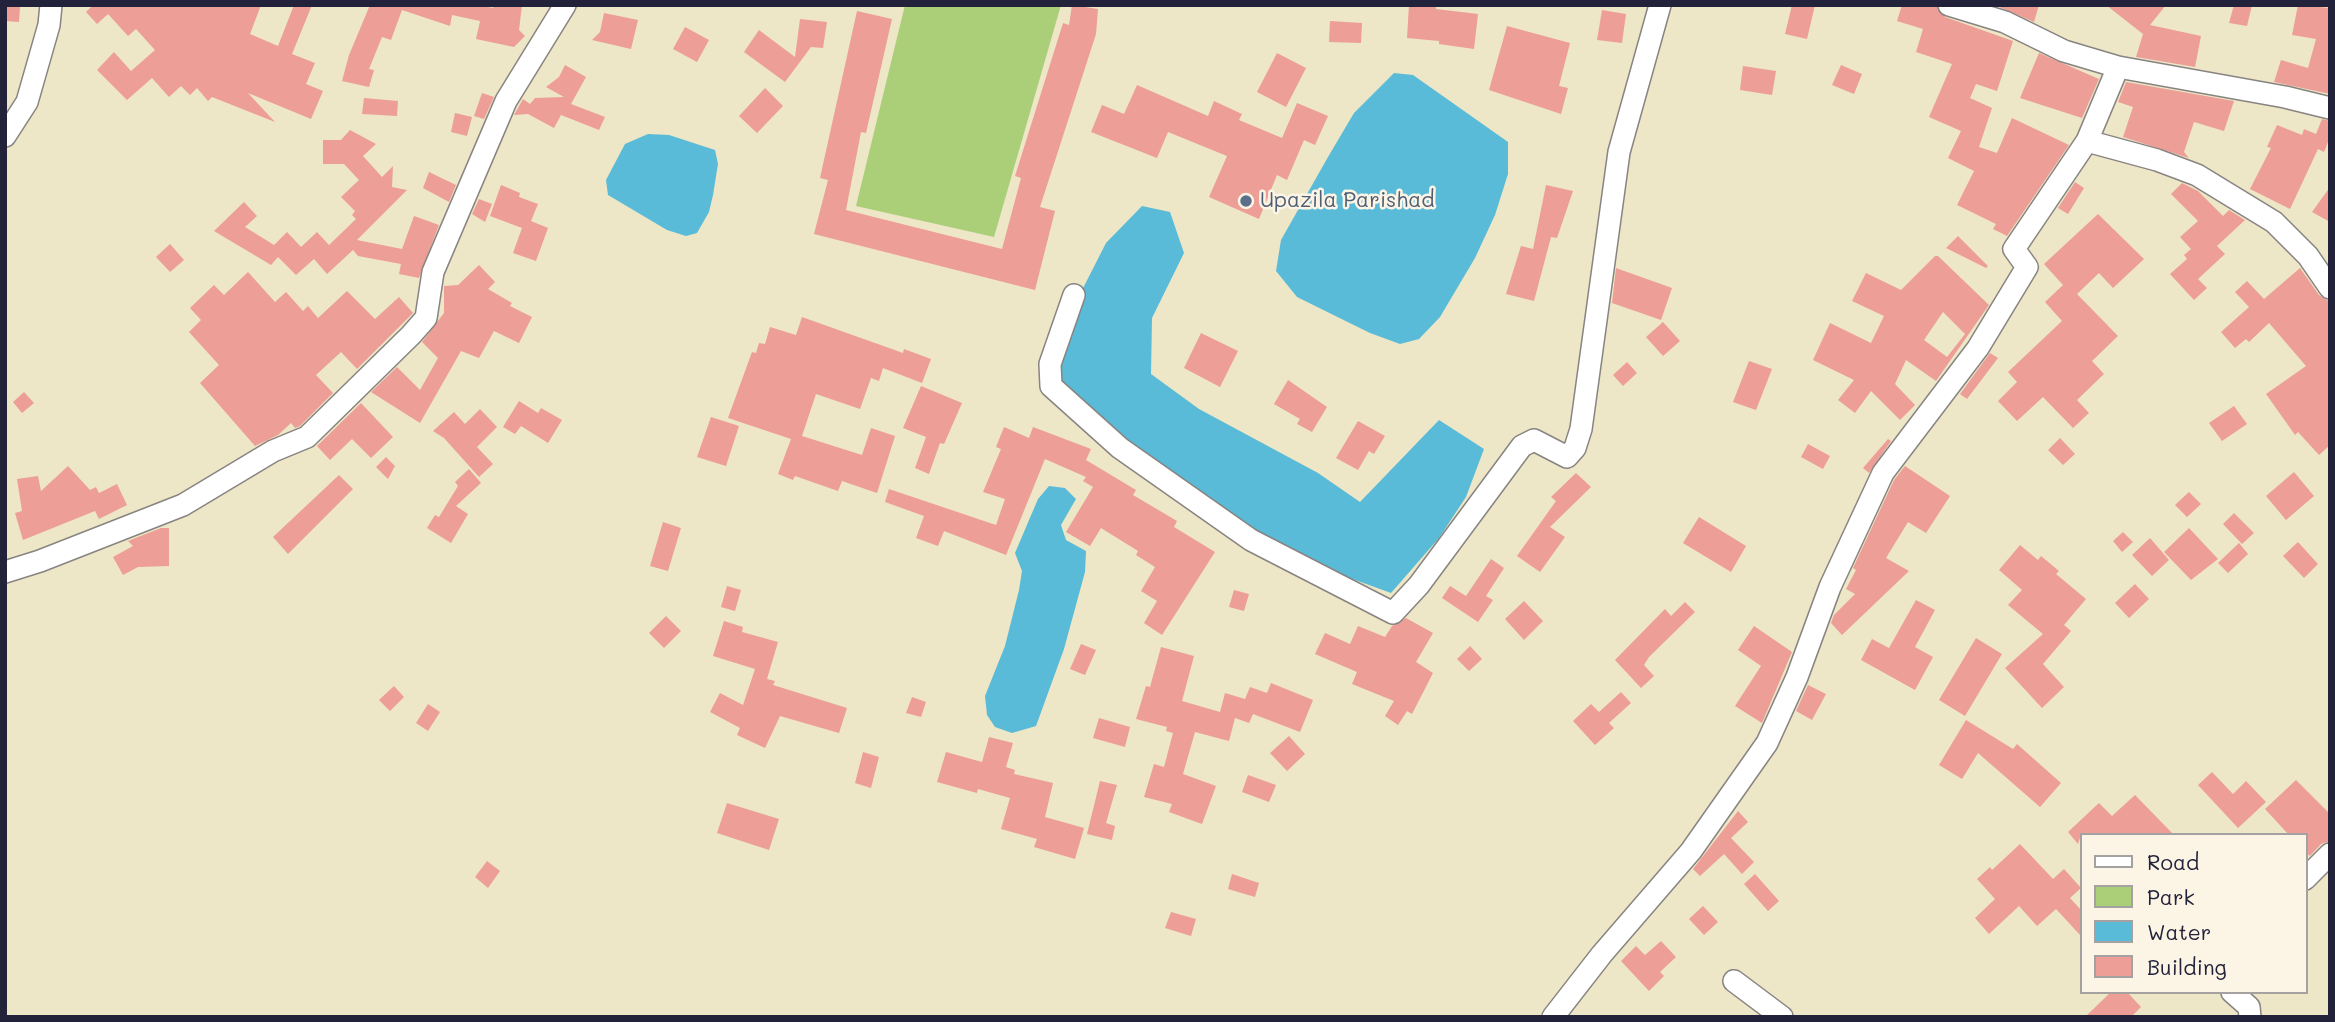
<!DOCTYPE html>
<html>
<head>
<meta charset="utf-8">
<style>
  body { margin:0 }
  #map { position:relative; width:2335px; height:1022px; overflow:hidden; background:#ede6c7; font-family:Mali,sans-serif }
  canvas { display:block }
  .frame { position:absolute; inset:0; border:7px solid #22223b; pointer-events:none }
  .legend { position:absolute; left:2080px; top:833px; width:228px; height:161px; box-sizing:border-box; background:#fcf5e5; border:2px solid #a5a1a1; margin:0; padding:9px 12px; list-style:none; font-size:21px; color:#22223b }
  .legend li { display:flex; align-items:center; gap:14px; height:35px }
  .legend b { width:35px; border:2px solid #a5a1a1 }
</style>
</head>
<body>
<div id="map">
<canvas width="2335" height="1022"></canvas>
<div class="frame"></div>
<ul class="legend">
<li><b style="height:9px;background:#fff"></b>Road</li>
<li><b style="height:19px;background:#abce78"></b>Park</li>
<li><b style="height:19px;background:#59bbd7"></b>Water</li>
<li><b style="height:19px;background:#ed9e96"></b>Building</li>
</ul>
</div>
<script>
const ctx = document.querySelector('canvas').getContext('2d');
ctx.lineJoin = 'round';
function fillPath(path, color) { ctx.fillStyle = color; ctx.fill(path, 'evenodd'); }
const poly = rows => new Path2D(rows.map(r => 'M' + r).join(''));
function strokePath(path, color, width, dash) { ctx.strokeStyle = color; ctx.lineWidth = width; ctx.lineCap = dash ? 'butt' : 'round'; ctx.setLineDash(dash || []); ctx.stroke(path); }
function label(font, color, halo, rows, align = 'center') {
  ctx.font = font + ' Mali,sans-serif'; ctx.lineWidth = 5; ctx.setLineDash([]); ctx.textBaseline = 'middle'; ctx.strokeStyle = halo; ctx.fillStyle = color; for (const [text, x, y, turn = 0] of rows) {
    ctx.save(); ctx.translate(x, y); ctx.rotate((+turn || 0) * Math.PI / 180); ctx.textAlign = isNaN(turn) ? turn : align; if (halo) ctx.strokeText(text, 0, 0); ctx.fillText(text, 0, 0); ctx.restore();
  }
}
fillPath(poly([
  [905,5,1061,5,994,237,856,206]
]), '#abce78');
fillPath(poly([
  [1394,73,1413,75,1508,142,1508,174,1495,215,1475,258,1440,317,1419,339,1400,344,1370,333,1297,297,1276,271,1281,240,1328,157,1354,113],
  [648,134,669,135,715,150,718,164,713,195,709,212,697,233,686,236,667,230,608,195,606,180,625,144],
  [1142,206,1170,212,1184,253,1152,318,1151,374,1199,409,1318,473,1360,502,1439,420,1484,449,1466,497,1439,538,1391,593,1322,568,1257,534,1136,453,1056,381,1076,302,1106,243],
  [1049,486,1065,488,1076,499,1061,525,1066,540,1086,551,1085,572,1064,649,1036,726,1012,733,995,727,987,715,985,696,1005,646,1019,590,1022,571,1015,553,1038,499]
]), '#59bbd7');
fillPath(poly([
  [93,5,261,5,250,34,278,46,294,5,312,5,292,54,315,63,306,84,323,91,311,119,248,93,275,122,212,97,208,101,197,88,190,95,181,86,169,97,152,78,127,100,97,70,114,52,131,71,155,50,136,29,128,36,108,14,97,24,86,12],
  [370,5,479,5,493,8,494,5,522,5,519,30,525,36,514,47,476,39,480,21,452,15,450,26,402,10,391,40,382,37,369,69,374,70,369,87,342,81,349,55],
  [1072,5,1098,9,1096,34,1040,207,1055,211,1035,290,814,234,828,180,820,178,857,11,892,19,866,133,861,132,846,210,1002,249,1021,178,1015,176,1063,23,1069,25],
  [1409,5,1436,5,1436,9,1478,14,1474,49,1439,44,1439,41,1407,38],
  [1792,5,1815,5,1807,39,1785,34],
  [1902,5,1936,5,1945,17,2013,41,1997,91,1976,84,1970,98,1992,108,1979,147,1997,153,2012,118,2069,145,2007,236,1993,229,1996,224,1957,205,1974,171,1948,158,1961,131,1929,117,1952,64,1916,52,1923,29,1897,21],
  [1995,5,2039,5,2034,22],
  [2106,5,2166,5,2150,25,2201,36,2195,67,2136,57,2143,34],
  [2234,5,2252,5,2247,26,2229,23],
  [2298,5,2330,8,2330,94,2274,82,2281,60,2308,68,2316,39,2292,35],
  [5,6,20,7,19,22,5,21],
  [1602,10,1626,14,1622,43,1597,40],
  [604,13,638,20,631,49,592,40,600,32],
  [800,19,827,22,823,48,811,47,785,82,744,52,759,30,795,57],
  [1330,21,1362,23,1361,43,1329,42],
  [1507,26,1570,43,1559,86,1568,88,1561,114,1489,90],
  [685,27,709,40,697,62,673,49],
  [1277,53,1306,68,1286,107,1257,92],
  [2039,53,2099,79,2082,118,2020,98],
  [565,65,586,77,571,104,605,117,599,130,561,115,554,128,528,114,514,115,523,99,530,104,535,98,564,97,546,87,559,77],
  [1841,65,1862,74,1854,94,1832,85],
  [1743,66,1776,71,1772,95,1740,90],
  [2126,82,2234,101,2224,131,2194,122,2184,152,2189,158,2123,137,2133,107,2118,102],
  [1137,85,1208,116,1214,101,1242,114,1239,120,1282,138,1297,103,1328,116,1315,145,1304,140,1287,180,1277,175,1259,219,1209,197,1227,156,1168,132,1157,158,1091,132,1102,105,1124,114],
  [765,88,783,106,757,133,739,116],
  [482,93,494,97,484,119,474,116],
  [364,98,398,101,397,116,362,114],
  [455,113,472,117,467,136,451,132],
  [2322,119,2330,121,2330,137,2324,152,2318,149,2290,209,2250,189,2271,148,2267,147,2277,125,2302,135,2304,129,2316,134],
  [350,130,376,144,363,156,382,177,393,166,392,187,407,190,357,240,402,249,414,216,439,225,419,278,399,274,401,264,358,256,353,250,327,274,314,259,296,275,278,257,271,265,214,231,244,202,257,216,245,227,274,245,287,232,301,247,317,232,329,245,356,219,352,215,355,211,341,197,359,180,344,164,323,164,323,140,341,140],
  [429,172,456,185,449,202,423,188],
  [2075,182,2084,188,2068,214,2058,208],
  [2182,183,2198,191,2223,216,2229,210,2245,220,2217,246,2225,254,2198,279,2207,288,2194,300,2170,274,2187,259,2184,255,2191,249,2180,237,2198,221,2171,194],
  [501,185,520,193,519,197,538,204,531,221,548,228,536,261,513,253,522,228,490,216],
  [1546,185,1573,191,1557,238,1551,237,1534,301,1506,294,1521,246,1533,249],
  [2330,187,2330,222,2312,212],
  [479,199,492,204,485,222,472,214],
  [2098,214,2144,259,2113,288,2099,273,2077,294,2118,336,2092,361,2104,374,2077,400,2089,413,2073,428,2043,397,2017,421,1998,401,2017,382,2008,372,2062,321,2045,302,2063,285,2044,264],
  [1958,236,1988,266,1986,268,1946,248],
  [170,244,184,260,170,272,156,257],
  [1935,256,1938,256,1989,305,1936,381,1906,360,1895,384,1915,405,1900,420,1871,391,1855,413,1838,400,1854,380,1813,360,1830,323,1871,343,1884,316,1852,301,1866,273,1901,290],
  [1943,312,1965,334,1947,357,1924,340],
  [479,265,495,282,488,289,512,303,510,306,532,317,519,343,494,331,479,358,461,351,420,423,371,392,397,367,420,390,438,358,422,342,444,313,444,286,458,285],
  [1616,268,1672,288,1661,320,1612,303],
  [2300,268,2319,295,2330,302,2330,445,2319,455,2298,432,2295,435,2266,394,2306,366,2269,323,2249,342,2246,339,2235,348,2221,332,2249,307,2235,292,2247,281,2264,299],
  [248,272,275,302,286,292,303,311,308,306,318,318,347,291,375,319,399,297,413,313,357,369,341,352,316,375,333,393,300,426,295,428,291,423,278,435,255,446,200,383,219,365,189,332,201,320,190,308,214,285,224,295],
  [802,317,903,353,904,349,931,359,922,383,883,368,879,381,871,378,860,409,816,394,802,436,862,455,871,428,895,436,877,493,842,481,838,491,795,476,793,480,778,474,791,439,728,418,752,352,756,353,759,343,765,344,770,327,796,335],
  [1663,322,1680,341,1663,356,1646,337],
  [1201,333,1238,351,1220,387,1184,368],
  [1990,353,1998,358,1967,399,1960,394],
  [1749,361,1772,369,1756,410,1733,402],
  [1627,362,1637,373,1623,386,1613,375],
  [1288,380,1327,407,1312,432,1297,424,1300,419,1274,404],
  [921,386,962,403,944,444,940,443,929,474,915,468,926,437,903,428],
  [24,392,34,403,22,413,13,402],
  [519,401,538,413,541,408,562,420,548,443,521,426,515,434,503,427],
  [361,403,393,437,371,458,352,439,330,460,317,446],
  [2234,406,2247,424,2222,441,2209,423],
  [480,409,497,427,477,447,493,464,479,477,444,438,433,431,454,412,465,424],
  [711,417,739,426,726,466,697,457],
  [1358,421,1385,436,1374,454,1369,451,1358,470,1336,458],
  [1004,427,1029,438,1033,427,1091,449,1086,460,1136,490,1133,495,1177,521,1174,527,1215,552,1162,635,1144,623,1157,601,1141,591,1155,567,1136,555,1138,551,1101,528,1090,546,1066,532,1093,487,1083,481,1086,477,1045,459,1006,555,944,531,938,546,916,538,924,516,885,502,889,489,996,525,1005,499,983,492,1001,449,996,447],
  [2060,438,2075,454,2063,465,2048,450],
  [1888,439,1891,441,1869,473,1863,468],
  [1808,444,1830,456,1823,469,1801,457],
  [386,457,395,466,388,479,376,467],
  [68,466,90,490,96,487,99,493,117,484,127,505,99,519,95,511,23,540,15,513,22,511,17,479,38,476,41,491],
  [1905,466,1950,496,1926,533,1908,522,1886,558,1909,571,1842,635,1831,623,1834,615,1855,594,1846,589,1856,570,1853,568,1894,480],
  [469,469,481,483,456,506,468,514,451,543,427,528,435,515,439,517,458,486,455,482],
  [2294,472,2314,496,2286,520,2266,496],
  [1576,473,1591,487,1550,527,1565,537,1540,572,1517,556,1556,501,1551,497],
  [339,475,353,489,288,554,273,537],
  [2189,492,2201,504,2187,517,2175,505],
  [2234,513,2254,533,2242,544,2223,524],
  [1699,517,1746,546,1731,572,1683,543],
  [663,522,681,528,668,571,650,566],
  [161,528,169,528,169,566,138,567,123,575,113,557,133,546,128,541],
  [2189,528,2218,559,2191,580,2164,552],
  [2123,532,2133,542,2122,552,2113,541],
  [2150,538,2169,560,2152,576,2132,555],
  [2298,542,2318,564,2304,578,2283,556],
  [2239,543,2248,554,2228,573,2218,563],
  [2020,545,2038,560,2041,556,2059,571,2056,574,2086,599,2064,625,2071,631,2043,664,2064,687,2042,708,2005,668,2043,634,2008,605,2022,590,1999,570],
  [1491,559,1504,568,1486,596,1493,600,1478,622,1442,598,1450,586,1466,596],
  [2135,584,2149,599,2129,618,2115,603],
  [727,586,741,590,735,611,721,607],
  [1234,590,1249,594,1244,611,1229,607],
  [1916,600,1935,610,1915,647,1933,657,1915,690,1861,660,1872,639,1889,648],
  [1524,601,1543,621,1524,640,1505,619],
  [1685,602,1695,612,1649,657,1644,665,1654,676,1641,688,1615,660,1665,609,1671,616],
  [666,616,681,631,664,648,649,633],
  [1406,618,1433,633,1416,662,1433,673,1412,714,1407,711,1398,725,1385,716,1394,701,1352,684,1357,672,1315,654,1325,633,1350,644,1358,626,1385,637,1392,626],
  [724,621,743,627,742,632,778,642,767,679,775,681,773,685,847,708,839,733,780,716,765,748,737,735,740,728,710,712,720,693,743,705,755,669,713,656],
  [1754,626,1792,652,1762,723,1735,706,1761,666,1738,650],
  [1976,638,2002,654,1965,716,1939,700],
  [1081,644,1096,650,1085,675,1070,669],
  [1470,646,1482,659,1469,671,1457,659],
  [1161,647,1194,656,1182,701,1220,712,1225,693,1245,699,1250,687,1267,693,1271,683,1313,700,1300,732,1253,714,1249,723,1235,718,1229,741,1195,732,1183,774,1216,786,1202,824,1169,812,1172,804,1144,797,1154,764,1164,767,1173,733,1166,731,1167,727,1136,719,1146,686,1150,687],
  [1808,685,1826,694,1812,720,1796,711],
  [394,686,404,697,390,711,379,700],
  [1621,692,1631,703,1609,723,1614,728,1595,745,1573,721,1591,704,1599,712],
  [912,697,926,702,921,717,906,713],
  [428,704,440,712,428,731,416,723],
  [1099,718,1130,727,1125,747,1093,738],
  [1966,720,2013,749,2017,744,2061,783,2040,807,1978,753,1962,779,1939,765],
  [1289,736,1305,754,1287,771,1270,753],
  [989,737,1013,743,1006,767,1015,770,1014,774,1053,783,1045,817,1084,828,1075,859,1034,847,1037,839,1001,829,1010,798,978,789,977,793,937,782,946,752,982,762],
  [863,752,879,757,871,788,855,783],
  [2212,772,2233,794,2246,781,2266,802,2238,828,2198,785],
  [1248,775,1276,785,1269,802,1242,792],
  [2296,780,2330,814,2330,841,2321,844,2310,856,2305,851,2305,835,2289,835,2265,809],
  [1100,781,1117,785,1106,823,1115,826,1112,840,1087,834],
  [2135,795,2174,835,2081,835,2078,844,2068,832,2099,803,2112,816],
  [727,803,779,819,769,850,717,833],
  [1738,811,1748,822,1731,838,1754,862,1742,874,1724,854,1700,876,1693,869],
  [2020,844,2053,879,2064,869,2081,888,2070,898,2081,910,2081,936,2056,909,2037,926,2019,906,1989,934,1975,918,1995,899,1977,879,1990,867,1992,870],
  [487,861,500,871,488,888,475,877],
  [1232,874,1259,883,1255,897,1228,889],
  [1755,874,1779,901,1768,911,1744,884],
  [1703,906,1718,922,1704,935,1689,919],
  [1171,912,1196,919,1191,936,1165,928],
  [1661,941,1676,957,1660,972,1664,976,1649,991,1621,961,1636,946,1645,955],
  [2111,992,2127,992,2141,1007,2131,1017,2085,1017]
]), '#ed9e96');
const street = poly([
  [1949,5,2005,22,2064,51,2118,67,2285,97,2330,108],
  [5,136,27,102,49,25,51,5],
  [2087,141,2157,160,2197,175,2274,222,2308,256,2330,288],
  [1074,295,1050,364,1051,386,1120,448,1251,540,1393,613,1419,585,1522,446,1534,440,1567,457,1575,448,1581,429,1619,152,1660,5],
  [5,572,40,561,183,505,273,451,307,437,411,335,426,318,433,272,506,101,565,5],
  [2305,879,2330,854],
  [1734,981,1782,1017],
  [2232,992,2249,1007,2250,1017],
  [1553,1017,1602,954,1691,851,1767,743,1797,677,1830,587,1883,473,1978,348,2027,267,2014,249,2087,141,2118,67]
]);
strokePath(street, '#888481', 24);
strokePath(street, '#fff', 21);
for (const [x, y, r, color] of [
  [1246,201,7,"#5c6f8a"]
]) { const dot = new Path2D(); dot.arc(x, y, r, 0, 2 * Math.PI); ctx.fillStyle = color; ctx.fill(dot); strokePath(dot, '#fcf5e5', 2.5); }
label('21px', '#4e5e75', '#fcf5e5', [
  ["Upazila Parishad",1260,201]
], 'left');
</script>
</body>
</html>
